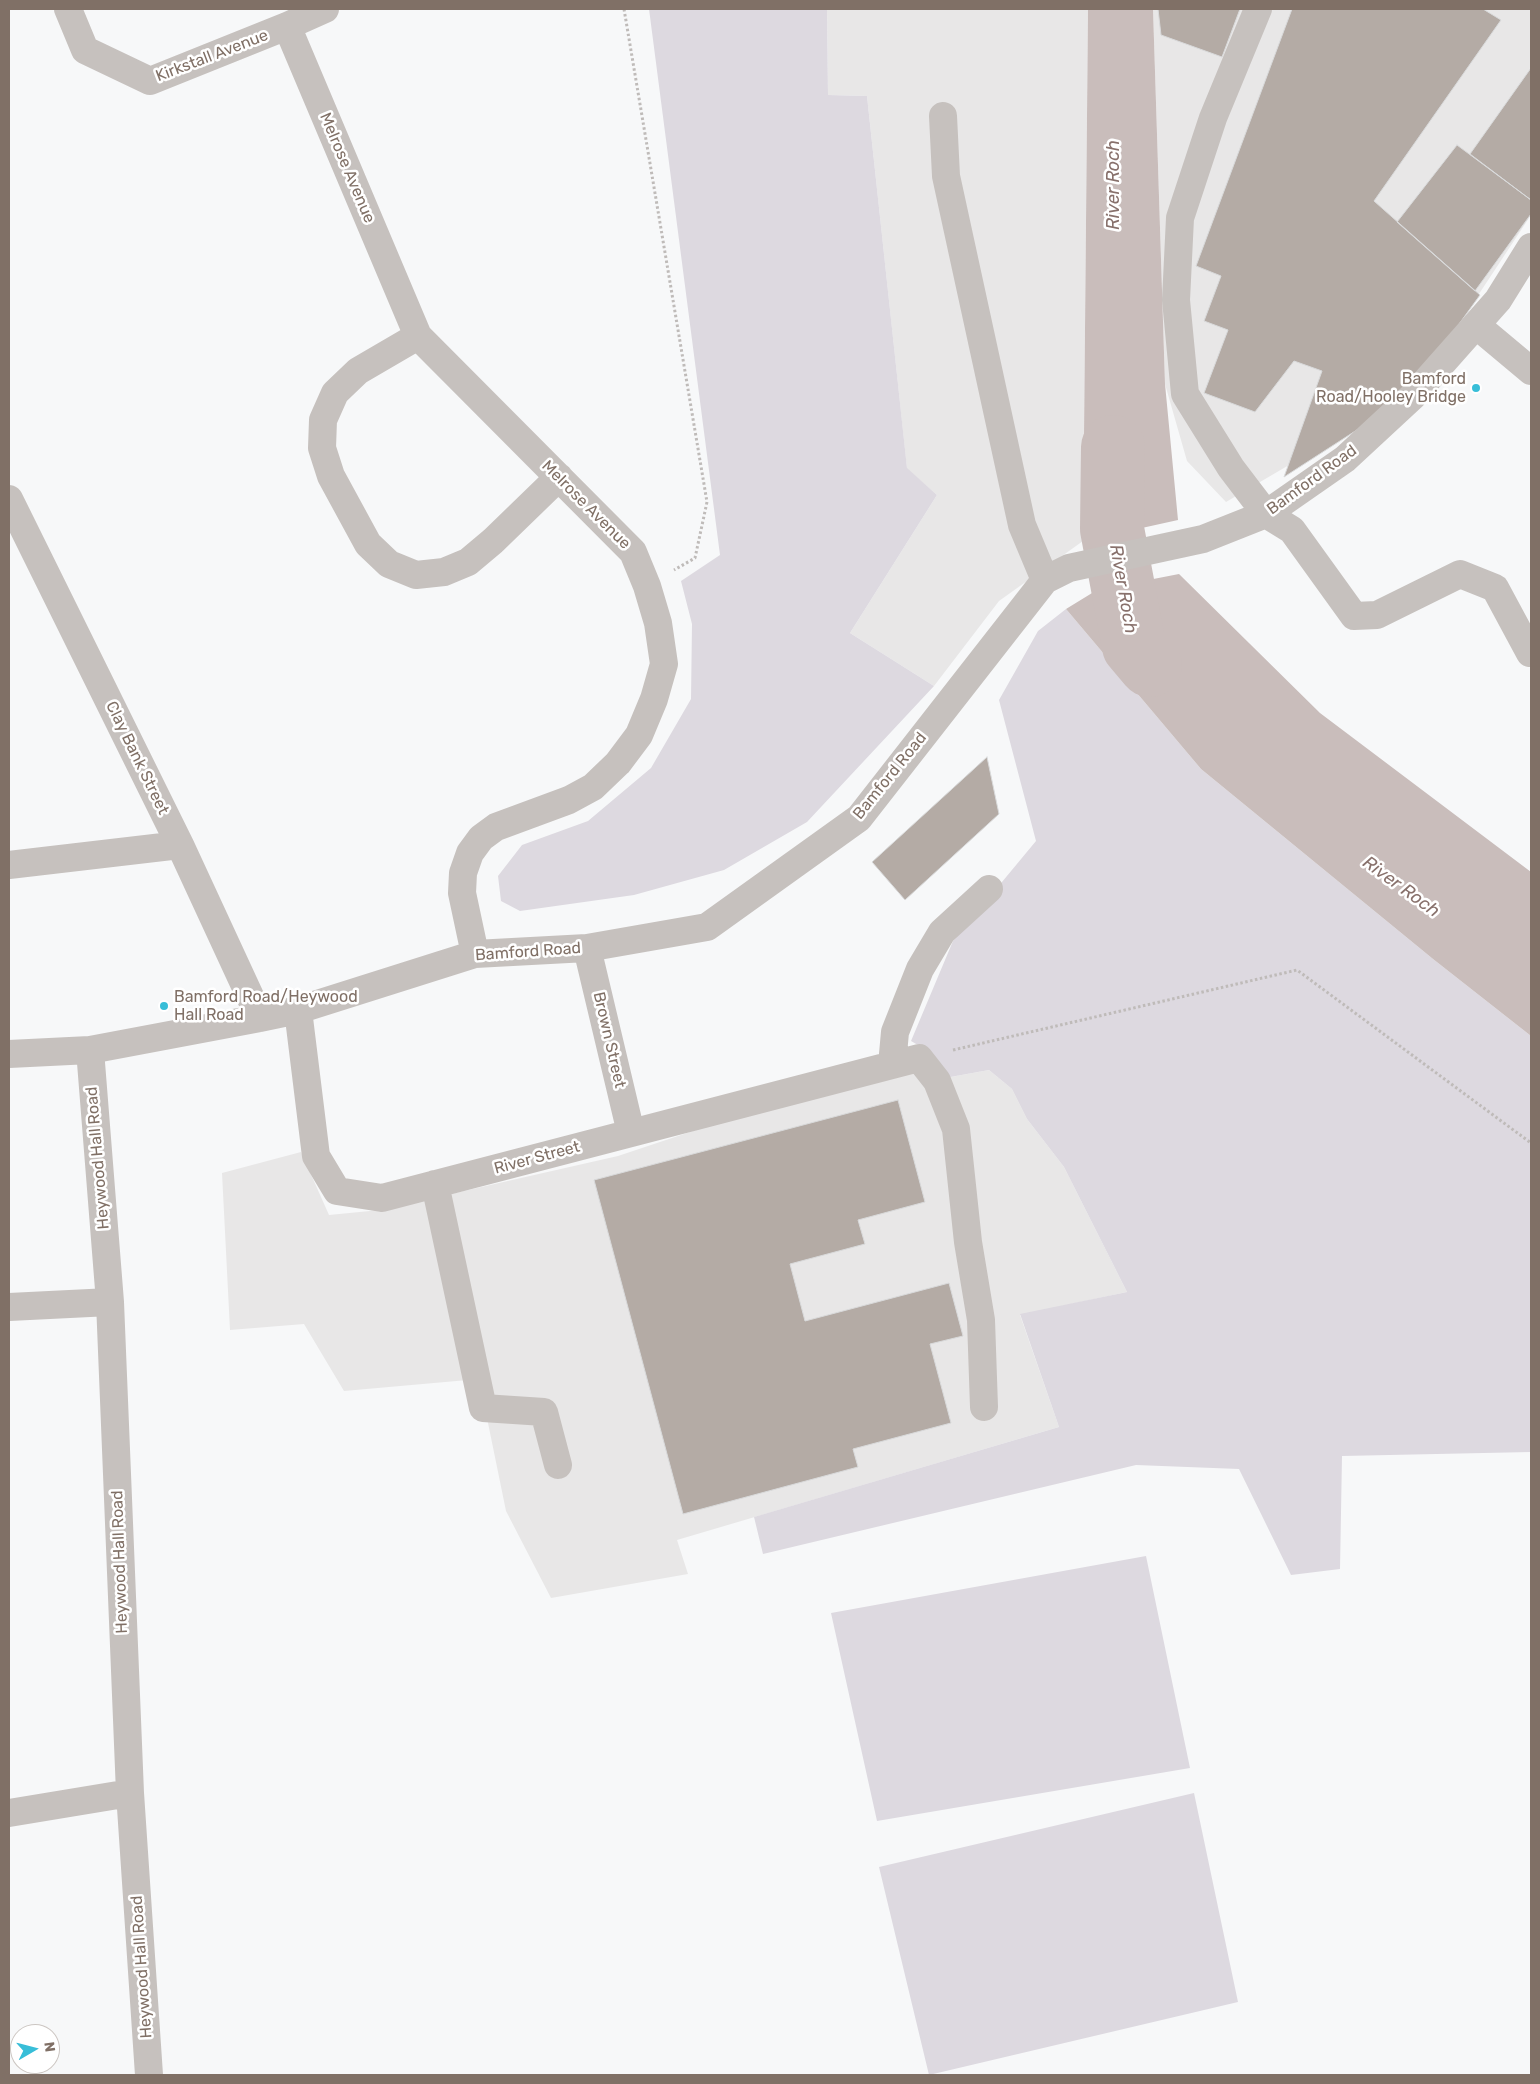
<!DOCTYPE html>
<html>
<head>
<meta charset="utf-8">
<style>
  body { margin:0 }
  #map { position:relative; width:1540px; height:2084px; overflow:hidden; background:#f7f8f9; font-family:Rubik,sans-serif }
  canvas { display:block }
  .frame { position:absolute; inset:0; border:10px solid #807066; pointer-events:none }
  .north { position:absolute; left:10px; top:2024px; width:50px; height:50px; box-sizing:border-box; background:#fff; border:1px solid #ccc6c2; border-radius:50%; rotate:82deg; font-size:14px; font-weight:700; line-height:20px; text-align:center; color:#807066 }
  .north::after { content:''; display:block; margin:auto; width:18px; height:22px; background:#38bed8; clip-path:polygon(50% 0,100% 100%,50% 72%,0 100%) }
</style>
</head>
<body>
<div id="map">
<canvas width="1540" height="2084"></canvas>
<div class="frame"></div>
<div class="north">N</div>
</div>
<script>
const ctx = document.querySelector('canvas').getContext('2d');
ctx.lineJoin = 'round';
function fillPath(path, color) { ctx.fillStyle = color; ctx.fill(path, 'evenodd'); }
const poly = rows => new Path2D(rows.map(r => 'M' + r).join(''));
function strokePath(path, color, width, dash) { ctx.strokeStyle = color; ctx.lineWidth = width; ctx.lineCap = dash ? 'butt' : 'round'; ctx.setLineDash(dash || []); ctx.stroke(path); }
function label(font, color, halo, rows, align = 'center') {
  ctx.font = font + ' Rubik,sans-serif'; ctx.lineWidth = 5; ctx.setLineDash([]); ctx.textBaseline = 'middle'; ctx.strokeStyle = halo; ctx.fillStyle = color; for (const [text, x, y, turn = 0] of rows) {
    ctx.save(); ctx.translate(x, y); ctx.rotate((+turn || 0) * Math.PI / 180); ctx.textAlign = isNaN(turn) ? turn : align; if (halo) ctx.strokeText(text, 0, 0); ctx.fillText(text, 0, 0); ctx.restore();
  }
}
fillPath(poly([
  [827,9,1088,9,1083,541,999,601,934,686,850,633,937,495,907,469,867,96,828,95],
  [1153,9,1531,9,1531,215,1415,391,1226,502,1187,461,1165,384],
  [930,1052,945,1078,989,1070,1012,1089,1027,1119,1064,1167,1127,1292,1020,1315,1059,1427,677,1540,688,1574,551,1598,506,1511,479,1379,344,1391,304,1324,230,1330,222,1173,301,1152,329,1215,380,1210,618,1156]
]), '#e8e7e7');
fillPath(poly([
  [649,9,827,9,828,95,867,96,907,468,937,495,850,633,934,686,807,822,724,870,634,895,520,911,501,901,498,876,522,845,588,821,651,768,691,699,692,624,681,581,720,555],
  [1066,609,1201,769,1433,959,1531,1036,1531,1452,1342,1456,1340,1569,1291,1575,1239,1469,1136,1465,763,1554,754,1517,1059,1427,1020,1314,1127,1292,1064,1167,1027,1119,1012,1089,989,1070,945,1078,930,1052,911,1041,953,941,1036,841,999,700,1038,631],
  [1146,1556,1190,1768,877,1821,831,1613],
  [1194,1793,1238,2002,929,2075,879,1867]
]), '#ddd9e0');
fillPath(poly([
  [1088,9,1153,9,1165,384,1178,520,1083,541],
  [1179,574,1320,713,1531,872,1531,1036,1433,959,1201,769,1066,609,1097,590]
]), '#c9bdbb');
strokePath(poly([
  [1113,447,1112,529,1134,646,1150,665]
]), '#c9bdbb', 64);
const building = poly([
  [1158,9,1240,9,1222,57,1161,35,1158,9],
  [1292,9,1483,9,1501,20,1374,201,1480,295,1405,399,1284,477,1322,371,1294,361,1255,412,1204,393,1228,330,1204,321,1221,276,1196,266,1292,9],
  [1531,68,1531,200,1470,154,1531,68],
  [1457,145,1531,200,1531,214,1475,291,1397,222,1457,145],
  [987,757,999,814,905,900,872,862,987,757],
  [898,1100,925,1202,858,1220,865,1244,790,1264,805,1321,949,1283,963,1336,930,1344,951,1423,853,1449,858,1467,683,1514,594,1180,898,1100]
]);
fillPath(building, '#b4aba5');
strokePath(building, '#d9dadb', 1);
strokePath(poly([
  [624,9,707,502,695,558,674,570],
  [953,1050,1297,970,1531,1143]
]), '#bfbbb9', 3, [2.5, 2.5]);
strokePath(poly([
  [68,9,85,50,150,81,287,26,325,9],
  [1258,9,1213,118,1180,218,1176,300,1185,394,1231,468,1266,514,1292,530,1354,616,1377,615,1460,574,1495,588,1530,653],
  [287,26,418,336,633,552,647,586,658,623,664,664,654,699,639,735,618,763,593,787,569,800,496,827,481,838,470,853,463,873,462,893,475,954],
  [943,116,946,176,1022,525,1045,580],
  [1476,325,1531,371],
  [418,336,358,371,335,393,323,420,322,448,331,476,368,544,389,564,416,575,444,572,468,562,493,541,559,477],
  [9,499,180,845,260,1018],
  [9,865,180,845],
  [587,948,631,1133],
  [298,1010,316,1156,337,1191,382,1198,919,1058,937,1081,956,1129,968,1242,981,1320,984,1407],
  [90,1050,110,1302,130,1793,149,2075],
  [9,1054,90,1050,260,1018,298,1010,475,954,587,948,707,927,859,818,1045,580,1069,568,1203,539,1266,514,1345,459,1413,396,1498,300,1531,247],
  [892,1065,895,1032,920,969,942,932,989,889],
  [435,1184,483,1408,544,1412,558,1465],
  [9,1307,110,1302],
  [9,1813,130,1793]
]), '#c6c1be', 28);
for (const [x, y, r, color] of [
  [1476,388,5,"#38bed8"],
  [164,1006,5,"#38bed8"]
]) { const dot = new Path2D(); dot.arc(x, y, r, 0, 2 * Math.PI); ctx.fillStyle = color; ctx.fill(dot); strokePath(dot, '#fff', 2); }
label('16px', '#807066', '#fff', [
  ["Kirkstall Avenue",212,56,-21],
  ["Melrose Avenue",347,168,67],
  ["Bamford Road",1312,480,-36],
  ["Melrose Avenue",586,505,45],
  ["Clay Bank Street",137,758,64],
  ["Bamford Road",890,776,-51],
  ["Bamford Road",528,952,-4],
  ["Brown Street",609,1040,77],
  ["Heywood Hall Road",98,1158,-95],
  ["River Street",537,1158,-15],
  ["Heywood Hall Road",120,1562,-92],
  ["Heywood Hall Road",142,1967,-94]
]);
label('16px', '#807066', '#fff', [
  ["Bamford",1466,379],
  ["Road/Hooley Bridge",1466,397],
  ["Bamford Road/Heywood",174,997,"left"],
  ["Hall Road",174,1015,"left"]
], 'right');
label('italic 18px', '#88716c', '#fff', [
  ["River Roch",1114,185,-90],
  ["River Roch",1123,589,80],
  ["River Roch",1401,887,36]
]);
</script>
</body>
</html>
